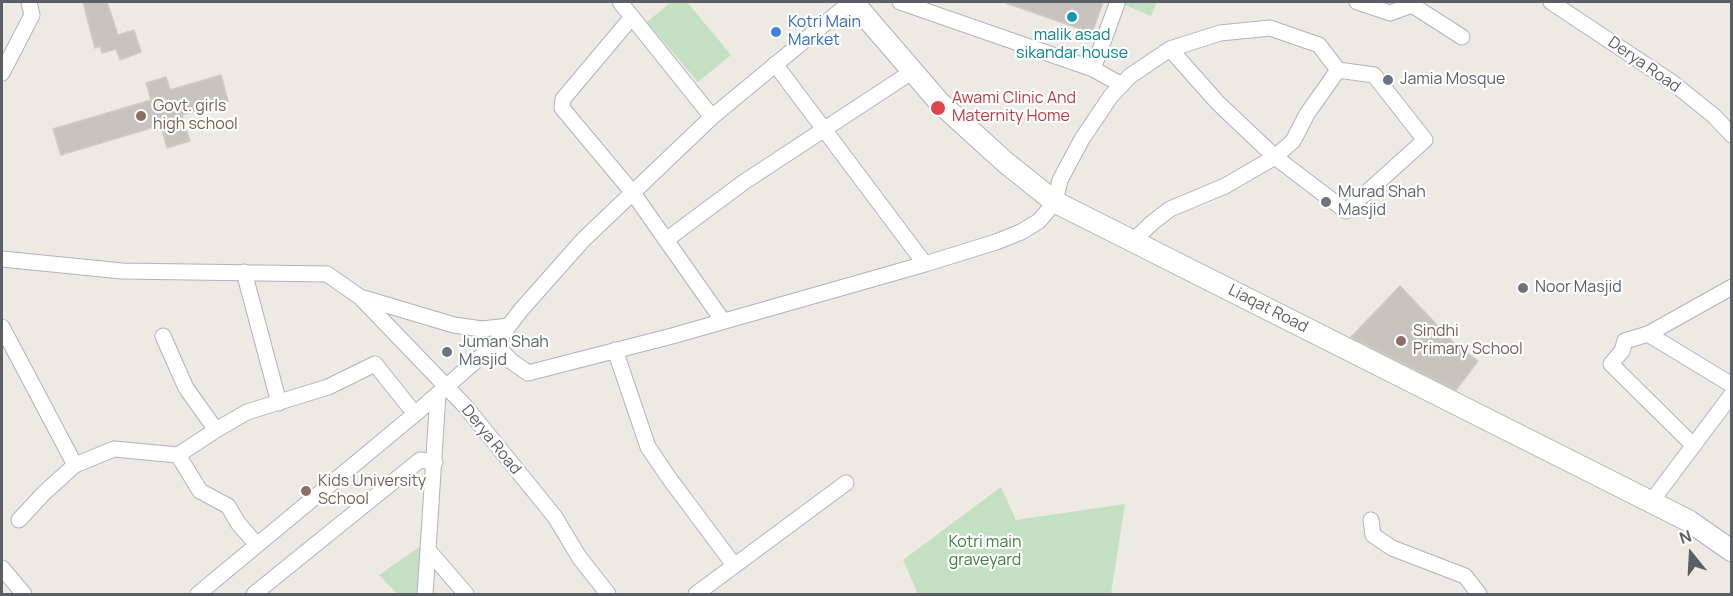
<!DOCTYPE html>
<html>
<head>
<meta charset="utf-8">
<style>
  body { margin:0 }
  #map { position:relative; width:1733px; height:596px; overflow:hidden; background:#eceae3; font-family:Manrope,sans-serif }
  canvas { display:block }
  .frame { position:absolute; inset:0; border:3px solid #5b5e62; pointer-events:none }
  .north { position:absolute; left:1661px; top:524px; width:60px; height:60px; -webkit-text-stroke:4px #fff; paint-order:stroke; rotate:342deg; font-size:16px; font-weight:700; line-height:24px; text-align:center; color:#5b5e62 }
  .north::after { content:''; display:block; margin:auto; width:21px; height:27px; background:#5b5e62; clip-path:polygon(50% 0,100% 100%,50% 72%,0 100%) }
</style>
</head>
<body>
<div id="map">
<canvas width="1733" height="596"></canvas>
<div class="frame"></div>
<div class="north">N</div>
</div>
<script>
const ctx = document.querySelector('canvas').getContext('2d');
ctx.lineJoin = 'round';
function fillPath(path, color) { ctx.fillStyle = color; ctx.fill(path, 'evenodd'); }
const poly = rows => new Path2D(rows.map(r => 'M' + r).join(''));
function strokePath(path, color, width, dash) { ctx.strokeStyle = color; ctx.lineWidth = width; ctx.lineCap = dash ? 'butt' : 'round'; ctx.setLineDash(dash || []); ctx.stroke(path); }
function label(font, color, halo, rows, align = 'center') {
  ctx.font = font + ' Manrope,sans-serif'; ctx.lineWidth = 4.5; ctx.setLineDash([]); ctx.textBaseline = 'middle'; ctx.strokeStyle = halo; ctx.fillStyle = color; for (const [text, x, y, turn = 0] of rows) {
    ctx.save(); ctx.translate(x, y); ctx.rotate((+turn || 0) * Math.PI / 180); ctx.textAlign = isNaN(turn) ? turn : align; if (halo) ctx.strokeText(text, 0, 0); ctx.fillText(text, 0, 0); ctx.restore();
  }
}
fillPath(poly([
  [671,2,687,2,731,55,698,82,647,22],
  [1118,2,1157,2,1151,16],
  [1001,487,1016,520,1125,504,1111,594,918,594,903,560],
  [421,546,418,594,397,594,379,575]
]), '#c3e1c2');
const building = poly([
  [83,2,107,2,118,35,134,30,141,52,120,60,116,49,102,53,100,46,95,48,83,2],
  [1007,2,1103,2,1092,33,1006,3,1007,2],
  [221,75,228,101,182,115,190,141,167,148,161,125,61,155,53,129,151,100,146,83,166,77,170,90,221,75],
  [1400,286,1454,343,1478,361,1456,390,1351,337,1400,286]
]);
fillPath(building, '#c7c4c0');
strokePath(building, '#d0cbc2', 1.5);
const street = poly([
  [620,2,712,117],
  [900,2,1093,69,1122,85],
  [1357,2,1390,13,1412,5,1462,37],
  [1551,2,1673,83,1714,116,1732,135],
  [632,17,563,99,562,108,633,193,723,321],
  [775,64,925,264],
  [1093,69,1117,4],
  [2,73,32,15,29,2],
  [666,240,744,182,913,71],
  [1133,241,1153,222,1170,209,1225,186,1275,157,1293,141,1307,114,1338,70],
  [2,259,122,271,327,274,360,297,454,325,482,329,509,326],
  [244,272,279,403],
  [362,299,465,406,555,517,579,557,608,594],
  [2,327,75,465],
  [1648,334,1732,385],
  [163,336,186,388,216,430],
  [495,344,511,361,528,373,672,336,925,264,996,242,1021,232,1039,221,1055,202,1060,180,1082,139,1111,96,1130,76,1170,49,1220,33,1270,28,1319,45,1338,70,1374,75,1425,140,1346,211,1275,157,1218,103,1170,49],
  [615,350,648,447,669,478,734,565],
  [438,394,428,550,466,594],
  [1693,445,1611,364,1622,351,1625,341,1648,334,1732,287],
  [178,455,216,430,247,412,328,387,375,364,415,414],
  [1651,502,1732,394],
  [19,520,44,493,75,465,114,449,178,455,200,491,228,506,238,523,257,545],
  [1371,520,1373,535,1392,548,1465,576,1479,594],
  [2,568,24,594],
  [198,594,415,414,495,344,521,310,583,240,712,117,851,2],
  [254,594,420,460,435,462],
  [425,594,428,550],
  [696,594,846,483]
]);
const secondary = poly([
  [853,2,940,103,1005,162,1055,202,1689,521,1732,551]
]);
strokePath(street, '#b0b3b7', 17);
strokePath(secondary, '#afb2b6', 23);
strokePath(street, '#fff', 15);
strokePath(secondary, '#fff', 21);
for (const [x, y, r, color] of [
  [1072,17,6,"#0f9aa8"],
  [776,32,6,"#3f7fe0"],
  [1388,80,6,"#6b7280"],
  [938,108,8,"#e0444e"],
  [141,116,6,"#8d6e63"],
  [1326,202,6,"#6b7280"],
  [1523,288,6,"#6b7280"],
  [1401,341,6,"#8d6e63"],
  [447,352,6,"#6b7280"],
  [306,491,6,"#8d6e63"]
]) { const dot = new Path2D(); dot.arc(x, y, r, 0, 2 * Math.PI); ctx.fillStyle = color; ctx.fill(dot); strokePath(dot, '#fff', 2); }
label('16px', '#366cbe', '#fff', [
  ["Kotri Main",788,23],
  ["Market",788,41]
], 'left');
label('16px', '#0d838f', '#fff', [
  ["malik asad",1072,36],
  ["sikandar house",1072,54]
]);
label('16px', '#5b5e62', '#fff', [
  ["Derya Road",1644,65,35],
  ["Liaqat Road",1268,309,27],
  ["Derya Road",491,440,51]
]);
label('16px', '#5b616d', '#fff', [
  ["Jamia Mosque",1400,80],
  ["Murad Shah",1338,193],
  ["Masjid",1338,211],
  ["Noor Masjid",1535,288],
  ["Juman Shah",459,343],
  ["Masjid",459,361]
], 'left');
label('16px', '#be3a42', '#fff', [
  ["Awami Clinic And",952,99],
  ["Maternity Home",952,117]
], 'left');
label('16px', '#785e54', '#fff', [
  ["Govt. girls",153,107],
  ["high school",153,125],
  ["Sindhi",1413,332],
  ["Primary School",1413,350],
  ["Kids University",318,482],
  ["School",318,500]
], 'left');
label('16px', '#3e7d40', '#fff', [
  ["Kotri main",985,543],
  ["graveyard",985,561]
]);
</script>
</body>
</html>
